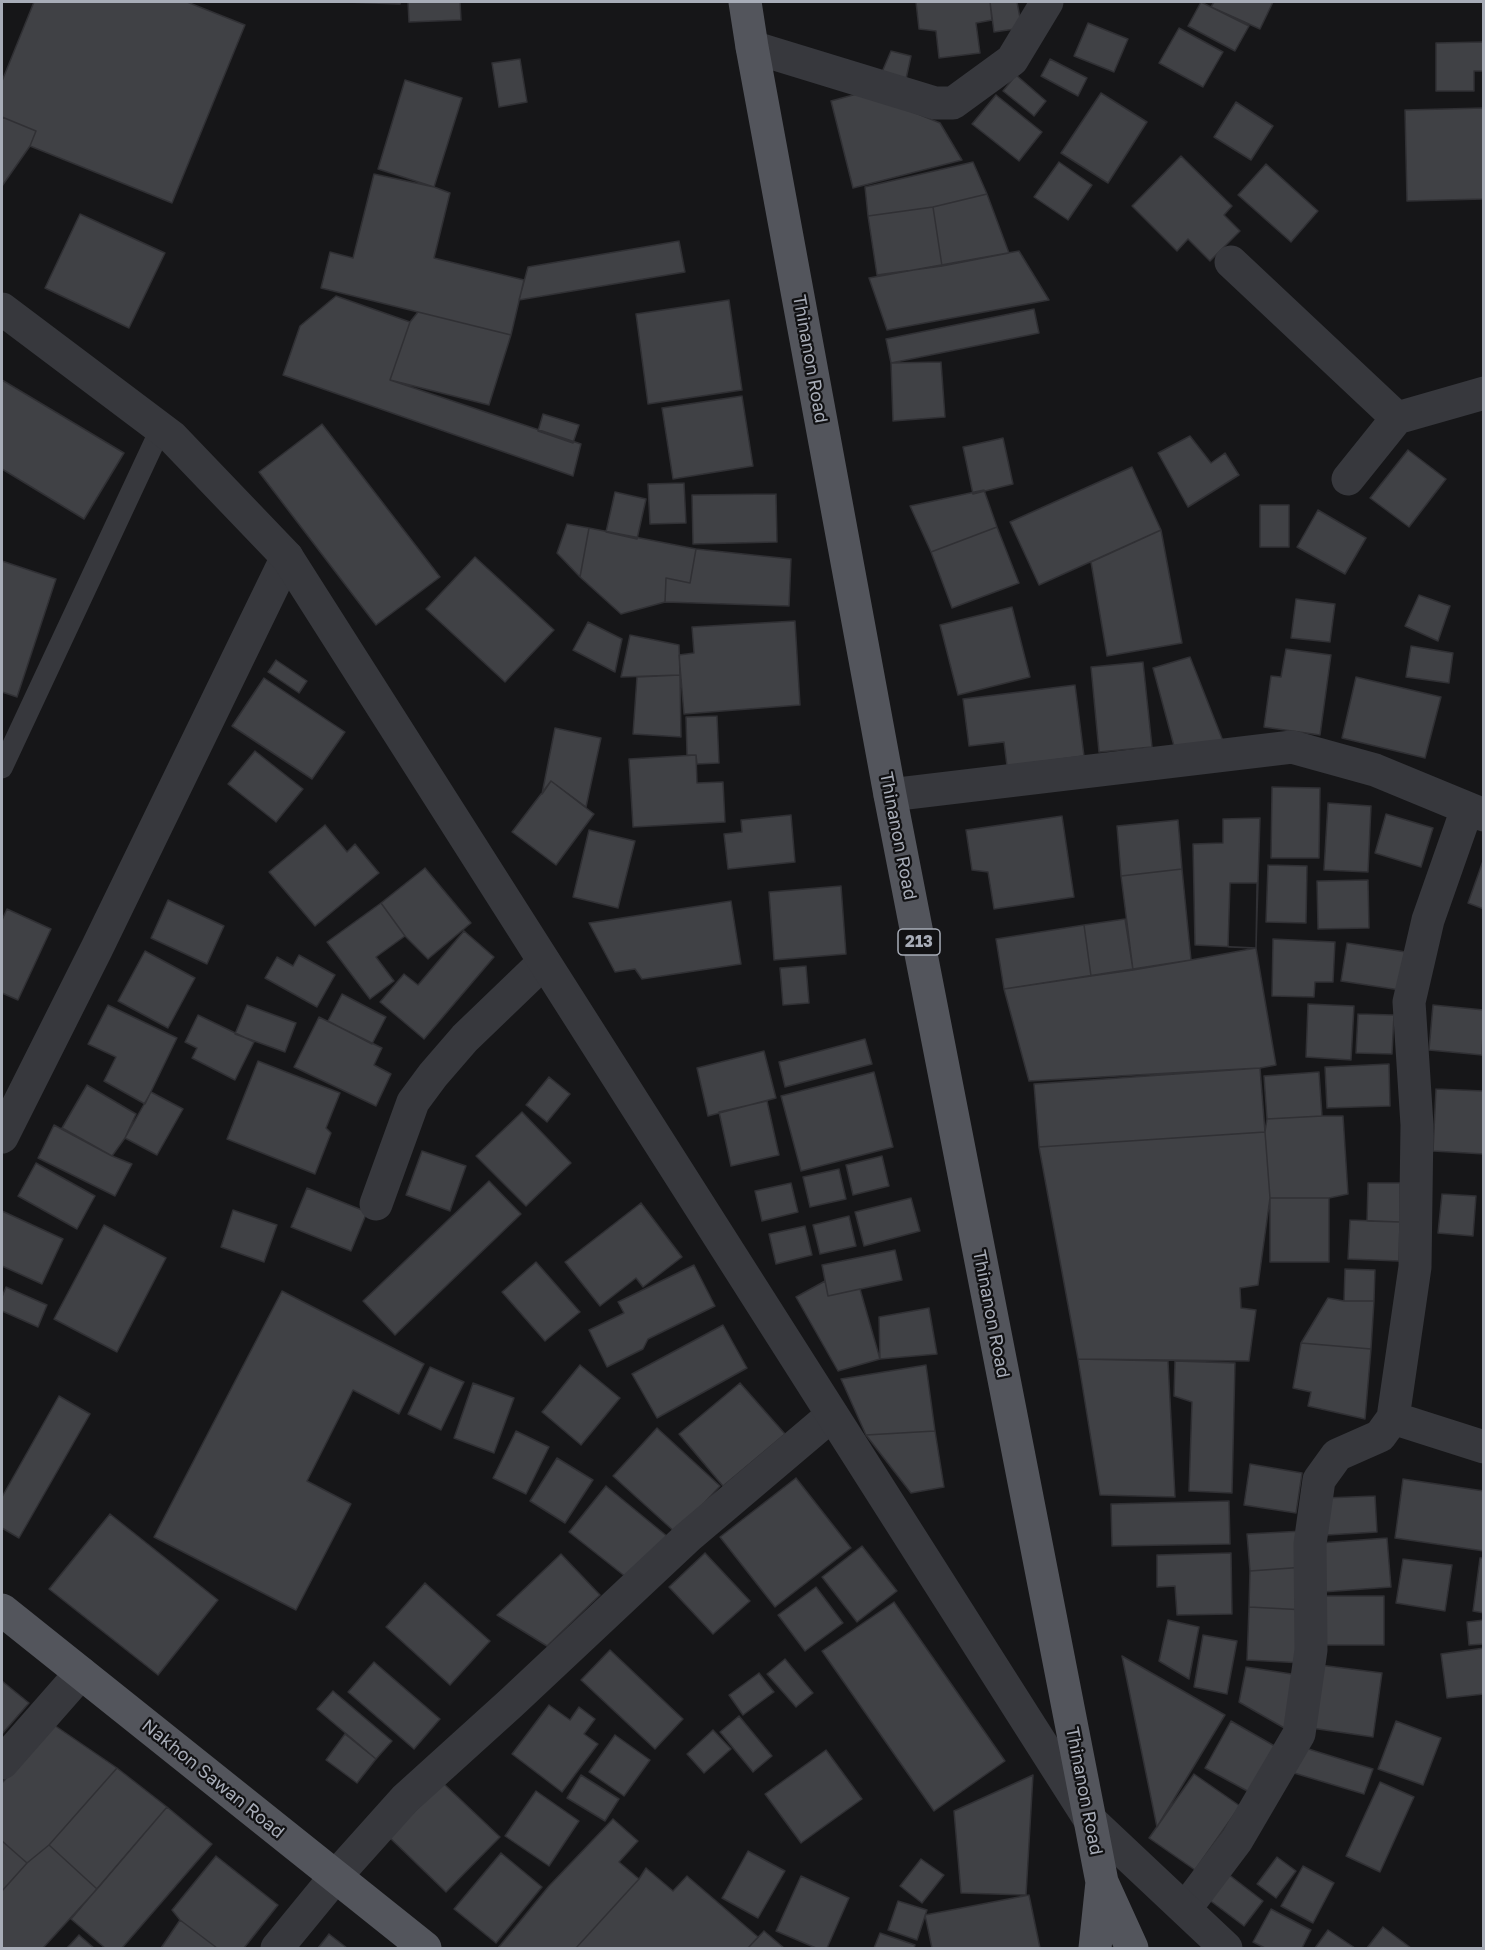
<!DOCTYPE html>
<html>
<head>
<meta charset="utf-8">
<style>
  body { margin:0 }
  #map { position:relative; width:1485px; height:1950px; overflow:hidden; background:#161618; font-family:"Golos Text",sans-serif }
  canvas { display:block }
  .frame { position:absolute; inset:0; border:3px solid #a8adb8; pointer-events:none }
</style>
</head>
<body>
<div id="map">
<canvas width="1485" height="1950"></canvas>
<div class="frame"></div>
</div>
<script>
const ctx = document.querySelector('canvas').getContext('2d');
ctx.lineJoin = 'round';
function fillPath(path, color) { ctx.fillStyle = color; ctx.fill(path, 'evenodd'); }
const poly = rows => new Path2D(rows.map(r => 'M' + r).join(''));
function strokePath(path, color, width, dash) { ctx.strokeStyle = color; ctx.lineWidth = width; ctx.lineCap = dash ? 'butt' : 'round'; ctx.setLineDash(dash || []); ctx.stroke(path); }
function label(font, color, halo, rows, align = 'center') {
  ctx.font = font + ' "Golos Text",sans-serif'; ctx.lineWidth = 4.5; ctx.setLineDash([]); ctx.textBaseline = 'middle'; ctx.strokeStyle = halo; ctx.fillStyle = color; for (const [text, x, y, turn = 0] of rows) {
    ctx.save(); ctx.translate(x, y); ctx.rotate((+turn || 0) * Math.PI / 180); ctx.textAlign = isNaN(turn) ? turn : align; if (halo) ctx.strokeText(text, 0, 0); ctx.fillText(text, 0, 0); ctx.restore();
  }
}
const building = poly([
  [34,2,187,2,245,25,172,203,30,146,36,131,2,117,2,81,34,2],
  [345,2,401,2,400,4,345,2],
  [408,2,460,2,461,20,409,22,408,2],
  [916,2,990,2,992,20,976,23,980,53,939,58,936,31,919,29,916,2],
  [990,2,1017,2,1022,28,994,32,990,2],
  [1201,2,1249,26,1235,51,1188,26,1201,2],
  [1214,2,1273,2,1260,29,1211,7,1214,2],
  [1088,23,1128,39,1114,72,1074,56,1088,23],
  [1179,28,1223,52,1203,87,1159,63,1179,28],
  [1483,42,1483,71,1474,71,1474,91,1436,91,1436,43,1483,42],
  [891,51,911,56,906,79,882,72,891,51],
  [520,59,527,102,499,107,492,63,520,59],
  [1050,59,1087,78,1078,96,1041,76,1050,59],
  [1016,75,1046,101,1034,116,1003,91,1016,75],
  [405,80,462,98,434,187,378,169,405,80],
  [864,92,940,123,962,160,853,188,831,101,864,92],
  [1101,93,1147,122,1108,183,1061,153,1101,93],
  [996,95,1042,132,1019,161,972,124,996,95],
  [1236,102,1273,126,1251,160,1214,137,1236,102],
  [1484,108,1484,199,1407,201,1405,110,1484,108],
  [2,117,36,131,30,146,2,186,2,117],
  [1181,156,1232,206,1224,215,1240,231,1210,261,1188,239,1177,251,1132,206,1181,156],
  [973,162,987,194,933,207,868,216,865,187,973,162],
  [1059,162,1092,185,1068,220,1034,197,1059,162],
  [1266,164,1318,211,1291,242,1238,195,1266,164],
  [374,174,434,187,450,193,434,258,524,280,511,335,321,288,330,252,353,258,374,174],
  [987,194,1009,253,942,266,933,207,987,194],
  [933,207,942,266,877,275,868,216,933,207],
  [80,214,165,253,129,328,45,288,80,214],
  [679,241,685,272,519,300,528,267,679,241],
  [1019,251,1049,300,887,330,869,278,1019,251],
  [336,296,410,322,390,380,581,444,573,476,283,375,300,326,336,296],
  [729,300,742,390,648,404,636,314,729,300],
  [1034,309,1039,333,891,363,886,339,1034,309],
  [418,312,511,335,489,405,390,380,410,322,418,312],
  [941,362,945,417,893,421,891,363,941,362],
  [2,380,124,453,84,519,2,469,2,380],
  [742,396,753,466,673,479,662,408,742,396],
  [543,414,579,425,573,443,538,431,543,414],
  [322,424,440,577,376,625,259,472,322,424],
  [1190,436,1211,463,1225,453,1239,475,1188,507,1158,453,1190,436],
  [1003,438,1013,484,973,494,963,447,1003,438],
  [1408,450,1446,479,1409,527,1370,498,1408,450],
  [1132,467,1161,530,1039,585,1010,522,1132,467],
  [684,483,686,523,650,524,648,484,684,483],
  [984,490,997,527,931,552,910,506,984,490],
  [615,492,646,499,637,539,606,532,615,492],
  [776,494,777,542,693,544,692,495,776,494],
  [1260,505,1289,505,1289,547,1260,547,1260,505],
  [1318,510,1366,538,1345,574,1297,547,1318,510],
  [567,524,589,528,580,577,557,553,567,524],
  [997,527,1019,583,952,608,931,552,997,527],
  [589,528,696,549,690,583,666,578,665,602,621,614,580,577,589,528],
  [1161,530,1182,643,1107,656,1091,562,1161,530],
  [696,549,791,559,789,606,665,602,666,578,690,583,696,549],
  [475,557,554,630,505,682,426,609,475,557],
  [2,561,56,579,17,697,2,692,2,561],
  [1419,595,1450,606,1438,641,1405,626,1419,595],
  [1296,599,1335,604,1330,642,1291,638,1296,599],
  [1012,607,1030,677,958,695,940,625,1012,607],
  [795,621,800,705,684,714,679,655,694,653,692,627,795,621],
  [588,622,622,639,615,672,573,650,588,622],
  [630,635,679,645,680,675,621,677,630,635],
  [1411,646,1453,653,1449,683,1406,677,1411,646],
  [1286,649,1331,655,1320,735,1264,727,1271,676,1281,677,1286,649],
  [1190,657,1223,741,1174,746,1153,668,1190,657],
  [276,660,307,681,299,693,268,672,276,660],
  [1143,662,1152,747,1099,752,1091,667,1143,662],
  [680,675,681,737,633,734,637,677,680,675],
  [1356,677,1441,697,1425,758,1342,738,1356,677],
  [264,678,345,732,312,779,232,726,264,678],
  [1075,685,1084,756,1007,766,1004,742,969,746,963,699,1075,685],
  [717,716,719,763,697,764,696,755,687,755,686,717,717,716],
  [555,728,601,738,586,807,551,781,542,794,555,728],
  [255,751,303,789,276,822,228,784,255,751],
  [696,755,697,783,723,782,725,822,633,827,629,759,696,755],
  [551,781,594,814,556,865,512,832,551,781],
  [1272,787,1320,788,1319,858,1271,858,1272,787],
  [1328,803,1371,806,1368,872,1324,870,1328,803],
  [1386,814,1433,828,1421,867,1375,853,1386,814],
  [791,815,795,862,728,869,724,834,742,832,741,820,791,815],
  [1062,816,1074,897,994,909,988,872,972,870,966,830,1062,816],
  [1260,818,1256,948,1195,945,1193,844,1223,843,1223,819,1260,818],
  [1178,820,1182,869,1121,876,1117,826,1178,820],
  [325,825,347,852,355,844,379,873,315,926,269,872,325,825],
  [589,830,635,841,618,908,573,897,589,830],
  [1484,858,1484,909,1468,903,1484,858],
  [1268,865,1307,866,1306,923,1266,922,1268,865],
  [425,868,471,923,428,959,405,936,381,903,425,868],
  [1182,869,1191,960,1133,970,1121,876,1182,869],
  [1368,880,1369,928,1318,929,1317,881,1368,880],
  [1230,883,1257,883,1256,948,1228,947,1230,883],
  [841,886,846,954,774,960,769,892,841,886],
  [168,900,224,926,207,964,151,938,168,900],
  [731,901,741,964,642,979,635,969,615,972,589,923,731,901],
  [381,903,405,936,376,957,394,981,370,999,327,942,381,903],
  [7,909,51,929,18,1000,2,993,2,920,7,909],
  [1125,919,1133,970,1091,976,1084,925,1125,919],
  [1084,925,1091,976,1004,989,996,939,1084,925],
  [464,931,494,957,424,1039,380,1002,404,974,418,985,464,931],
  [1273,939,1335,942,1333,982,1315,982,1314,997,1272,996,1273,939],
  [1347,943,1406,952,1400,990,1341,981,1347,943],
  [1256,948,1276,1065,1260,1068,1029,1081,1004,989,1191,960,1256,948],
  [145,951,195,978,168,1028,118,1001,145,951],
  [299,955,335,975,317,1007,265,978,277,957,293,966,299,955],
  [806,966,809,1003,783,1005,780,968,806,966],
  [342,994,386,1017,372,1044,328,1021,342,994],
  [1308,1004,1354,1006,1351,1060,1306,1057,1308,1004],
  [108,1005,177,1038,145,1104,104,1081,116,1057,88,1044,108,1005],
  [247,1005,296,1023,285,1052,235,1034,247,1005],
  [1433,1005,1484,1010,1482,1055,1429,1050,1433,1005],
  [1358,1014,1394,1015,1392,1054,1356,1053,1358,1014],
  [198,1015,254,1042,235,1080,192,1058,197,1048,185,1042,198,1015],
  [319,1017,382,1048,374,1065,391,1074,376,1106,294,1067,319,1017],
  [865,1039,872,1064,785,1087,779,1062,865,1039],
  [764,1051,776,1098,708,1116,697,1068,764,1051],
  [258,1061,340,1093,326,1128,331,1133,315,1174,227,1139,258,1061],
  [1389,1064,1390,1106,1327,1108,1325,1067,1389,1064],
  [1260,1068,1265,1132,1039,1147,1034,1084,1260,1068],
  [874,1072,893,1147,801,1171,781,1096,874,1072],
  [1319,1072,1322,1116,1267,1119,1264,1076,1319,1072],
  [549,1077,570,1094,547,1122,526,1105,549,1077],
  [87,1085,136,1114,125,1138,112,1156,62,1128,87,1085],
  [1436,1089,1484,1091,1484,1154,1433,1151,1436,1089],
  [151,1092,183,1109,157,1155,125,1138,151,1092],
  [767,1101,779,1155,731,1166,719,1112,767,1101],
  [522,1112,571,1163,526,1206,476,1156,522,1112],
  [1322,1116,1343,1116,1348,1194,1329,1198,1270,1198,1265,1132,1267,1119,1322,1116],
  [54,1125,112,1156,132,1164,115,1196,38,1158,54,1125],
  [1265,1132,1270,1198,1258,1285,1240,1288,1241,1308,1256,1310,1249,1361,1078,1359,1039,1147,1265,1132],
  [422,1151,466,1166,450,1211,406,1195,422,1151],
  [882,1156,889,1186,853,1195,846,1165,882,1156],
  [36,1163,95,1196,77,1229,18,1196,36,1163],
  [839,1169,846,1199,810,1207,803,1177,839,1169],
  [489,1181,521,1214,395,1335,363,1301,489,1181],
  [791,1183,798,1212,762,1221,755,1191,791,1183],
  [1368,1183,1400,1183,1400,1222,1367,1221,1368,1183],
  [307,1188,367,1212,351,1251,291,1227,307,1188],
  [1442,1194,1476,1196,1473,1236,1438,1233,1442,1194],
  [911,1198,920,1231,864,1246,855,1212,911,1198],
  [1270,1198,1329,1198,1329,1262,1270,1262,1270,1198],
  [641,1203,682,1257,643,1287,636,1278,600,1306,565,1262,641,1203],
  [233,1210,277,1225,264,1262,221,1247,233,1210],
  [2,1211,63,1239,42,1284,2,1266,2,1211],
  [849,1216,856,1246,820,1254,813,1225,849,1216],
  [1350,1220,1400,1222,1399,1261,1348,1259,1350,1220],
  [104,1225,166,1258,117,1352,54,1319,104,1225],
  [805,1226,812,1255,776,1264,769,1234,805,1226],
  [895,1250,902,1280,828,1296,822,1265,895,1250],
  [536,1262,580,1312,545,1341,502,1292,536,1262],
  [694,1265,715,1306,648,1339,643,1349,607,1367,589,1330,624,1313,618,1302,694,1265],
  [1345,1269,1375,1270,1374,1301,1344,1301,1345,1269],
  [825,1281,828,1296,860,1289,880,1359,838,1371,796,1297,825,1281],
  [6,1287,47,1305,38,1327,2,1311,2,1297,6,1287],
  [282,1291,424,1364,399,1414,353,1390,307,1481,351,1504,296,1610,154,1537,282,1291],
  [1328,1298,1344,1301,1374,1301,1371,1349,1301,1343,1328,1298],
  [929,1308,937,1354,880,1359,879,1317,929,1308],
  [723,1325,747,1368,657,1418,632,1374,723,1325],
  [1301,1343,1371,1349,1365,1419,1308,1406,1311,1392,1293,1388,1301,1343],
  [1078,1359,1168,1361,1175,1497,1100,1495,1078,1359],
  [1175,1361,1235,1363,1232,1493,1189,1491,1192,1402,1174,1396,1175,1361],
  [580,1365,620,1398,581,1445,542,1412,580,1365],
  [926,1365,935,1431,866,1435,841,1379,926,1365],
  [430,1367,464,1382,441,1430,408,1414,430,1367],
  [473,1383,514,1398,494,1453,454,1438,473,1383],
  [740,1383,785,1434,723,1486,679,1434,740,1383],
  [59,1396,90,1414,19,1538,2,1528,2,1497,59,1396],
  [657,1428,720,1486,676,1533,613,1476,657,1428],
  [516,1431,549,1447,526,1494,493,1478,516,1431],
  [935,1431,944,1487,911,1493,866,1435,935,1431],
  [557,1458,593,1480,565,1523,530,1501,557,1458],
  [1250,1464,1302,1473,1296,1513,1244,1505,1250,1464],
  [796,1478,851,1548,775,1607,720,1537,796,1478],
  [1403,1479,1484,1491,1484,1551,1395,1538,1403,1479],
  [606,1486,668,1537,631,1581,569,1532,606,1486],
  [1375,1496,1377,1532,1327,1535,1325,1498,1375,1496],
  [1229,1501,1230,1544,1112,1546,1111,1504,1229,1501],
  [110,1514,218,1600,158,1675,49,1589,110,1514],
  [1303,1531,1305,1567,1250,1571,1247,1534,1303,1531],
  [1387,1538,1391,1587,1323,1592,1319,1543,1387,1538],
  [862,1546,897,1591,857,1622,822,1577,862,1546],
  [705,1553,750,1601,713,1634,669,1587,705,1553],
  [1231,1553,1232,1614,1177,1615,1175,1586,1157,1587,1157,1555,1231,1553],
  [561,1554,600,1595,547,1646,497,1615,561,1554],
  [1480,1558,1484,1558,1484,1613,1473,1611,1480,1558],
  [1403,1559,1452,1565,1445,1611,1396,1603,1403,1559],
  [1305,1567,1306,1610,1249,1607,1250,1571,1305,1567],
  [425,1583,490,1641,450,1685,386,1627,425,1583],
  [816,1587,843,1623,805,1651,778,1615,816,1587],
  [1325,1596,1384,1596,1384,1645,1325,1645,1325,1596],
  [894,1602,1005,1761,934,1811,822,1651,894,1602],
  [1249,1607,1306,1610,1303,1663,1247,1660,1249,1607],
  [1168,1620,1199,1627,1189,1679,1159,1661,1168,1620],
  [1484,1620,1484,1644,1469,1645,1467,1622,1484,1620],
  [1203,1635,1237,1641,1227,1694,1194,1687,1203,1635],
  [1484,1648,1484,1694,1447,1698,1441,1654,1484,1648],
  [610,1650,683,1719,655,1749,581,1680,610,1650],
  [1122,1656,1225,1715,1157,1827,1122,1656],
  [785,1659,813,1693,796,1707,767,1674,785,1659],
  [374,1662,440,1719,414,1749,348,1692,374,1662],
  [1320,1665,1382,1673,1373,1737,1311,1728,1320,1665],
  [1246,1667,1298,1675,1286,1729,1239,1702,1246,1667],
  [759,1673,774,1692,743,1715,729,1695,759,1673],
  [2,1681,29,1703,2,1734,2,1681],
  [333,1691,392,1741,376,1759,317,1709,333,1691],
  [549,1705,570,1720,579,1707,595,1719,584,1734,598,1744,562,1792,512,1754,549,1705],
  [739,1716,772,1756,753,1772,720,1732,739,1716],
  [1231,1721,1278,1748,1251,1793,1205,1768,1231,1721],
  [1396,1721,1441,1738,1423,1785,1378,1769,1396,1721],
  [54,1725,117,1768,49,1845,27,1863,2,1841,2,1783,54,1725],
  [713,1730,731,1749,704,1773,687,1754,713,1730],
  [345,1734,376,1759,357,1783,326,1760,345,1734],
  [615,1735,650,1760,624,1796,589,1772,615,1735],
  [1302,1747,1373,1769,1364,1794,1294,1773,1302,1747],
  [826,1750,862,1799,801,1843,765,1794,826,1750],
  [117,1768,167,1807,97,1889,49,1845,117,1768],
  [1194,1774,1240,1806,1195,1870,1149,1838,1194,1774],
  [581,1775,619,1799,605,1821,567,1798,581,1775],
  [1033,1775,1026,1895,961,1893,954,1811,1033,1775],
  [1380,1782,1414,1797,1380,1872,1346,1856,1380,1782],
  [443,1783,500,1837,446,1892,389,1837,443,1783],
  [536,1791,579,1821,549,1866,505,1836,536,1791],
  [167,1807,212,1844,122,1948,105,1948,71,1919,167,1807],
  [613,1819,638,1841,619,1862,639,1879,576,1948,498,1948,549,1886,613,1819],
  [2,1841,27,1863,2,1891,2,1841],
  [49,1845,97,1889,43,1948,2,1948,2,1891,27,1863,49,1845],
  [748,1851,785,1871,758,1918,722,1898,748,1851],
  [501,1853,542,1887,496,1943,454,1909,501,1853],
  [216,1856,278,1905,244,1948,217,1948,180,1920,172,1910,216,1856],
  [1277,1857,1296,1871,1276,1898,1257,1884,1277,1857],
  [921,1859,944,1875,922,1903,900,1886,921,1859],
  [1303,1866,1334,1883,1313,1923,1281,1906,1303,1866],
  [646,1868,673,1891,687,1876,758,1937,748,1948,576,1948,639,1879,646,1868],
  [1228,1874,1263,1901,1244,1926,1208,1899,1228,1874],
  [801,1876,849,1898,827,1948,816,1948,776,1931,801,1876],
  [1029,1895,1040,1948,932,1948,925,1915,1029,1895],
  [898,1901,927,1910,917,1940,888,1930,898,1901],
  [1271,1909,1311,1930,1302,1948,1265,1948,1253,1942,1271,1909],
  [180,1920,217,1948,161,1948,180,1920],
  [1383,1927,1411,1948,1367,1948,1383,1927],
  [1328,1930,1355,1948,1315,1948,1328,1930],
  [764,1931,784,1948,748,1948,764,1931],
  [880,1933,915,1945,914,1948,874,1948,880,1933],
  [329,1934,347,1948,318,1948,329,1934],
  [79,1935,94,1948,67,1948,79,1935]
]);
fillPath(building, '#404145');
strokePath(building, '#303034', 1.5);
strokePath(poly([
  [2,768,161,428]
]), '#37383d', 21);
strokePath(poly([
  [752,47,935,103,953,103,1012,60,1047,2],
  [1231,262,1397,418],
  [1348,479,1397,418,1484,393],
  [890,795,1292,747,1375,770,1484,815],
  [1467,809,1428,920,1409,1002,1417,1125,1415,1267,1393,1418,1484,1447],
  [2,1137,97,948,287,557],
  [376,1204,413,1102,433,1075,465,1038,544,962],
  [2,1763,81,1673],
  [1185,1909,1237,1840,1299,1734,1311,1650,1310,1544,1319,1480,1337,1455,1380,1436,1393,1418],
  [277,1948,336,1876,405,1799,511,1703,688,1537,832,1415]
]), '#37383d', 33);
strokePath(poly([
  [2,309,172,437,287,557,1090,1820,1226,1948]
]), '#37383d', 33);
strokePath(poly([
  [745,2,752,47,890,795,1090,1820,1102,1882,1132,1948],
  [2,1610,425,1948],
  [1095,1948,1102,1882]
]), '#53555c', 33);
for (const [x, y, w] of [
  [919,942,42]
]) { const box = new Path2D(); box.roundRect(x - w / 2, y - 13, w, 26, 4.5); ctx.fillStyle = '#111113'; ctx.fill(box); strokePath(box, '#a8adb8', 1.5); }
label('bold 16px', '#a8adb8', null, [
  ["213",919,942]
]);
label('18px', '#a8adb8', '#111113', [
  ["Thinanon Road",810,359,80],
  ["Thinanon Road",898,836,79],
  ["Thinanon Road",991,1314,79],
  ["Nakhon Sawan Road",213,1779,39],
  ["Thinanon Road",1084,1791,79]
]);
</script>
</body>
</html>
